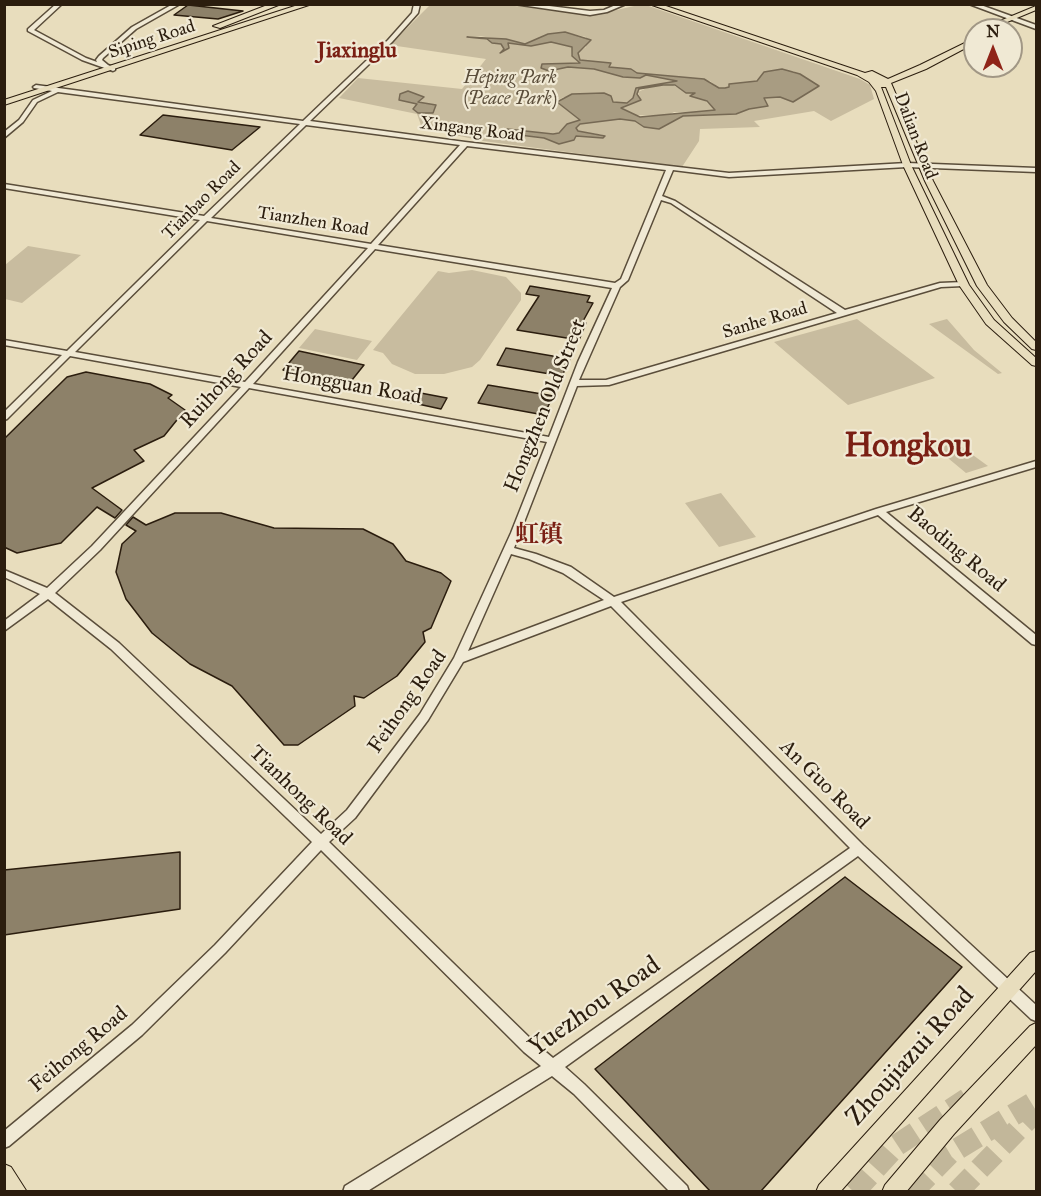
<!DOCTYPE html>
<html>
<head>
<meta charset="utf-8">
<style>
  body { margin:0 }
  #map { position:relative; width:1041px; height:1196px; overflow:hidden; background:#e8ddbd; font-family:"IM FELL Great Primer",serif }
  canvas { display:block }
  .frame { position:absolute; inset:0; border:6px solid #2b1d0e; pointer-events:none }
  .north { position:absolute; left:963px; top:18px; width:60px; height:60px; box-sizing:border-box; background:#f0e9d4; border:2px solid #a19785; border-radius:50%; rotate:0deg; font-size:16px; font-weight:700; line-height:24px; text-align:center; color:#2b1d0e }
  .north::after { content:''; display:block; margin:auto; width:21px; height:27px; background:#8f2418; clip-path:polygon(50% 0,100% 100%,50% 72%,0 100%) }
</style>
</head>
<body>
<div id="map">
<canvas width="1041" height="1196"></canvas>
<div class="frame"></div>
<div class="north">N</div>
</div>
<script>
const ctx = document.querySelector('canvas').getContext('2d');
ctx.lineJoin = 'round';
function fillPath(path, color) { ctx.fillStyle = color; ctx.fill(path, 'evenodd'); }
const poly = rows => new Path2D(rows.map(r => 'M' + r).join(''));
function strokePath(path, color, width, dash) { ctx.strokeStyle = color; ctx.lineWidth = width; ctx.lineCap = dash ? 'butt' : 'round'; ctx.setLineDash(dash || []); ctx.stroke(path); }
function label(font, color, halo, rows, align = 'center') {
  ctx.font = font + ' "IM FELL Great Primer","Noto Serif SC",serif'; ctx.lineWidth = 4.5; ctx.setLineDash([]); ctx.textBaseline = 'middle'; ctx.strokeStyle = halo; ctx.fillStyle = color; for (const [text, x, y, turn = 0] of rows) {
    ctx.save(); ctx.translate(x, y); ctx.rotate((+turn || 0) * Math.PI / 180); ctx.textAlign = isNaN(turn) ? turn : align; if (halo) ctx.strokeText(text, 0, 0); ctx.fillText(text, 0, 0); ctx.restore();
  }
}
fillPath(poly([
  [643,4,860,79,870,85,874,99,831,121,814,111,754,121,760,127,700,129,699,141,682,167,483,141,422,128,417,114,339,98,358,78,462,89,486,59,390,45,430,5,506,5,594,15],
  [568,33,586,37,586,47,577,53,580,60,610,63,608,67,631,69,636,73,710,81,719,88,726,88,729,87,730,84,757,81,762,76,793,71,819,86,793,102,780,96,764,98,767,106,749,109,736,114,683,116,671,121,664,127,642,126,635,121,620,119,580,124,576,128,578,131,603,135,603,138,576,136,573,140,559,144,544,138,504,133,507,129,553,134,559,133,566,125,579,121,580,118,567,110,558,100,564,97,627,103,633,98,634,92,641,87,649,87,638,92,641,100,621,108,633,115,667,116,674,112,709,113,715,110,697,93,686,92,671,84,677,81,646,75,640,78,623,77,594,69,568,67,549,71,580,63,571,55,572,47,564,44,547,42,531,46,507,43,506,51,499,52,504,49,501,43,471,37,480,36,525,44,548,34],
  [28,246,81,255,22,303,5,299,5,265],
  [472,270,506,277,521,293,521,300,480,360,472,367,444,374,415,374,392,364,383,353,373,350,438,271,449,273],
  [857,319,883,339,935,378,848,405,774,342],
  [947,319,974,350,1002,373,998,374,929,324],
  [315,329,372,341,357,360,299,348],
  [955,442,988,466,966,473,937,449],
  [721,493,756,537,719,547,685,503]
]), '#c8bc9f');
const water = poly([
  [565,32,591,40,578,53,580,60,611,63,609,67,631,69,637,73,704,79,719,88,725,88,729,87,729,84,757,81,764,72,782,69,800,74,819,86,793,102,780,97,764,98,768,106,749,109,736,114,683,116,659,129,644,127,635,121,620,119,580,124,576,128,578,131,605,136,603,138,576,136,574,140,559,144,544,138,503,133,507,129,553,134,559,133,567,124,580,120,557,102,572,94,604,93,611,96,613,102,627,103,633,98,636,88,677,81,646,75,640,78,623,77,594,69,568,67,549,71,541,68,542,64,580,63,572,56,572,47,551,42,531,46,508,43,509,48,500,53,504,49,501,44,492,43,487,39,467,37,506,39,525,44,548,34,565,32],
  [663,85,675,85,686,93,695,93,690,96,707,101,715,110,640,117,621,108,641,100,637,94,639,89,663,85],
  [408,91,424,97,418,102,436,105,433,113,418,113,413,109,417,104,399,100,400,94,408,91]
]);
fillPath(water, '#a89c82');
strokePath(water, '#766954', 1.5);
const building = poly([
  [188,5,243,11,218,19,174,15,188,5],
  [163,115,260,127,232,150,140,135,163,115],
  [530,286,590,296,587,302,593,303,582,323,586,323,579,340,517,330,539,296,526,294,530,286],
  [506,348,570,359,562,376,497,365,506,348],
  [299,351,364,365,348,385,283,370,299,351],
  [86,372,150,384,172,395,168,398,185,410,164,436,134,450,144,461,92,488,122,510,115,518,97,507,61,543,17,553,4,547,4,439,67,377,86,372],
  [488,385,548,395,553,396,544,415,478,403,488,385],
  [410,391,447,398,441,409,404,401,410,391],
  [175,513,221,513,274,528,363,529,393,544,406,561,441,573,451,581,431,628,423,632,425,642,397,676,364,698,354,696,355,706,298,745,284,745,232,686,190,664,152,633,126,599,116,572,122,544,136,531,126,525,133,517,146,525,175,513],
  [180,852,180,909,4,935,4,870,180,852],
  [845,877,962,967,761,1191,710,1191,595,1069,845,877]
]);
fillPath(building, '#8d8169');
strokePath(building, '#2b1d0e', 1.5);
strokePath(poly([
  [854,1192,897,1145,967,1099],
  [912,1192,949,1154,1036,1101],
  [957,1192,1036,1111]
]), '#c2b79a', 22, [22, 10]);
const minor = poly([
  [56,4,62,4,34,30,86,58,97,62,96,60,99,56,132,27,173,4,180,4,136,29,103,58,102,60,108,65,115,68,115,70,113,71,82,60,28,31,28,29,56,4],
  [414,4,420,4,418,13,392,42,310,121,465,142,729,173,907,163,1036,168,1036,172,907,167,729,177,673,170,662,196,675,201,845,310,940,283,963,282,967,284,963,286,941,287,609,385,577,386,514,548,536,554,571,567,614,597,876,509,1036,461,1036,467,886,512,1036,635,1036,645,1032,644,878,515,621,602,863,845,1036,1005,1036,1021,1031,1019,858,856,565,1067,584,1084,687,1186,689,1192,670,1192,574,1094,552,1076,366,1192,343,1192,345,1186,541,1066,524,1052,321,850,225,953,142,1035,9,1146,4,1148,4,1131,132,1025,215,945,312,842,111,649,48,599,4,631,4,621,40,594,4,577,4,570,47,588,92,546,241,387,70,356,7,419,4,420,4,412,62,355,4,345,4,340,67,351,200,220,4,188,4,184,204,216,300,124,58,92,37,102,23,122,4,138,4,132,19,120,33,100,52,91,34,88,33,87,36,85,303,121,388,40,412,13,414,4],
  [306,125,460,145,371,244,211,218,306,125],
  [467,146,666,170,621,279,615,283,378,245,467,146],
  [661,200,671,203,837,313,606,380,579,380,620,287,628,280,661,200],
  [207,221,368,248,245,382,75,352,207,221],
  [375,249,612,288,578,362,549,437,253,384,375,249],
  [249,388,547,442,511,533,454,658,420,714,347,810,321,834,119,643,55,593,100,550,249,388],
  [511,554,529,559,563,573,604,600,468,651,511,554],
  [611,606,850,848,553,1058,534,1042,329,842,355,818,428,720,463,662,611,606],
  [514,4,533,4,590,11,604,10,618,4,626,4,607,12,590,15,514,4],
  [969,4,978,4,1036,25,1036,29,969,4]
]);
const major = poly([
  [270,4,281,4,220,28,213,26,270,4],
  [301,4,312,4,4,105,4,100,301,4],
  [649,4,660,4,865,73,872,71,888,79,920,65,975,38,975,43,926,69,891,83,933,181,987,285,1012,318,1036,342,1036,350,1032,349,1004,322,977,286,925,181,886,87,881,87,911,165,969,285,994,320,1036,358,1036,366,1032,365,986,324,959,285,903,165,876,91,869,82,857,75,649,4],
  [1036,6,1036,10,988,30,978,30,1036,6],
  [1036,951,1036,971,840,1192,816,1192,819,1185,1030,953,1036,951],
  [1036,1023,1036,1045,954,1134,906,1192,882,1192,885,1185,940,1120,1030,1026,1036,1023],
  [4,1164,11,1167,27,1192,4,1192,4,1164]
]);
strokePath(minor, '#5a4d3a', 3);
strokePath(major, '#2b1d0e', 2);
fillPath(minor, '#f0e9d4');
fillPath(major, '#e8ddbd');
label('18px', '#2b1d0e', '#f0e9d4', [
  ["Siping Road",152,40,-18],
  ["Xingang Road",472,130,7],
  ["Dalian Road",915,136,69],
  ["Tianbao Road",202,201,-45],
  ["Tianzhen Road",313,222,9],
  ["Sanhe Road",765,321,-17]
]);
label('italic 18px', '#5a4d3a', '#f0e9d4', [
  ["Heping Park",510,79],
  ["(Peace Park)",510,100]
]);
label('21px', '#2b1d0e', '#f0e9d4', [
  ["Ruihong Road",227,380,-47],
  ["Hongguan Road",352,386,10],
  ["Hongzhen Old Street",546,406,-68],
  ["Baoding Road",956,550,40],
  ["Feihong Road",408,702,-55],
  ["An Guo Road",824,785,45],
  ["Tianhong Road",300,796,44],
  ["Feihong Road",79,1050,-40]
]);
label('bold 22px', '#7a1f14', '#f0e9d4', [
  ["Jiaxinglu",357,52]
]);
label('bold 24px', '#7a1f14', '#f0e9d4', [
  ["虹镇",539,536]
]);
label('26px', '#2b1d0e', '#f0e9d4', [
  ["Yuezhou Road",595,1007,-35],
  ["Zhoujiazui Road",911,1057,-48]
]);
label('bold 33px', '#7a1f14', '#f0e9d4', [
  ["Hongkou",908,448]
]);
</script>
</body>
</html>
